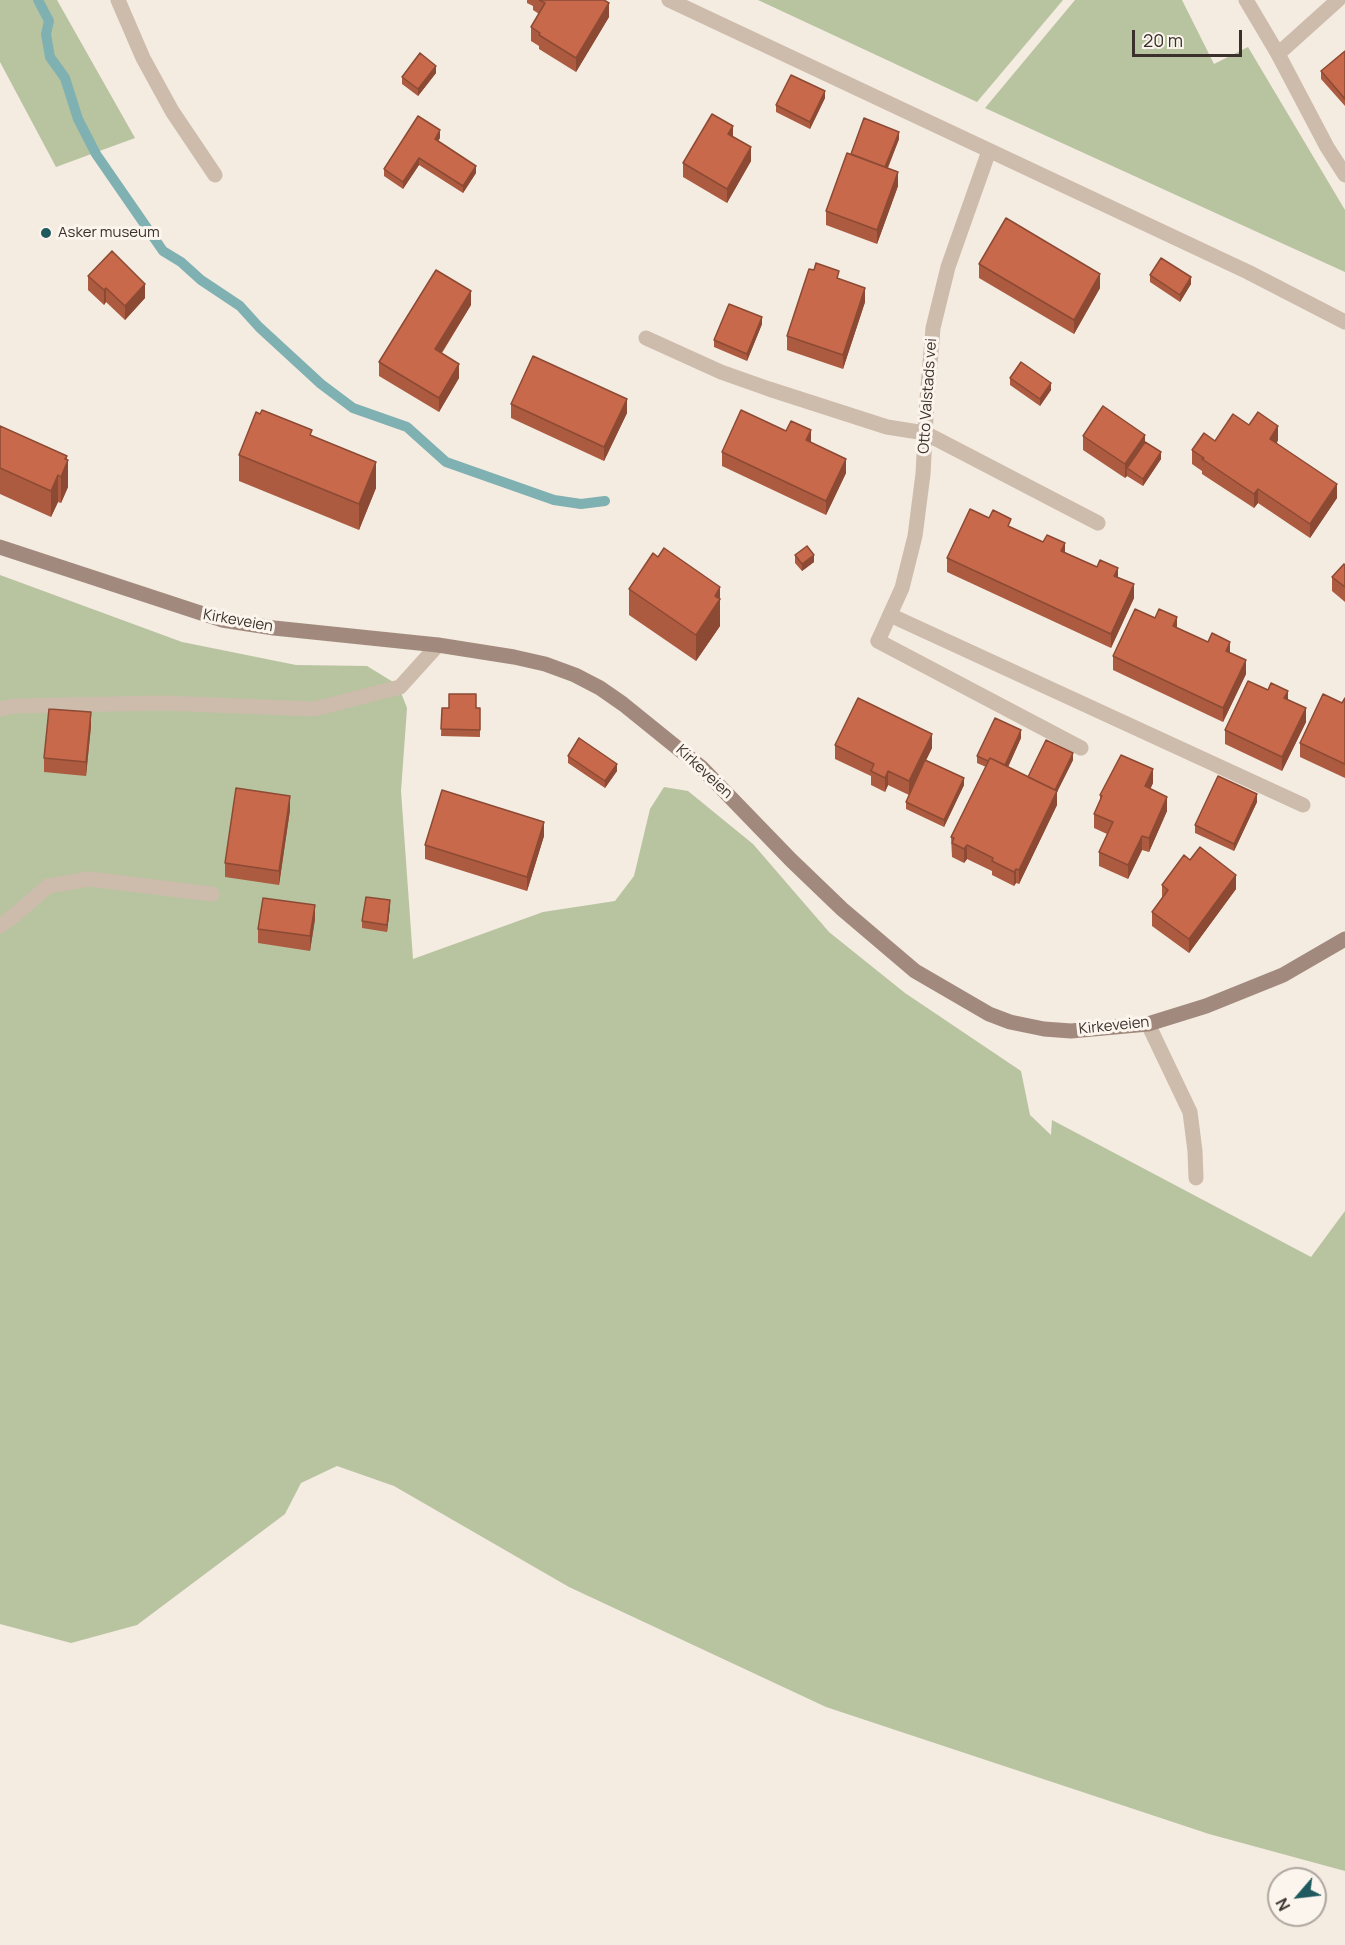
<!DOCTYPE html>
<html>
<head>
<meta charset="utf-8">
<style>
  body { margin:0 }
  #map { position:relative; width:1345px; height:1945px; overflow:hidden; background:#f4ebe1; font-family:Manrope,sans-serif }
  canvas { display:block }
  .north { position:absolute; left:1267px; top:1867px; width:60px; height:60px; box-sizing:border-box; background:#fbf5ee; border:2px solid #aea6a0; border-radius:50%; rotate:242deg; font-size:16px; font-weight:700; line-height:24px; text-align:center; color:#3b302b }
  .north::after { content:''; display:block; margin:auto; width:21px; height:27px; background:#1f5a5e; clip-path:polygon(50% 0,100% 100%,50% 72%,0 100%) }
  .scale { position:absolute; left:1132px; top:30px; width:110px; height:27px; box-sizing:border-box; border:3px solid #3b302b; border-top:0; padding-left:8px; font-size:18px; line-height:21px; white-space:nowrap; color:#3b302b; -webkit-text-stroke:4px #fbf5ee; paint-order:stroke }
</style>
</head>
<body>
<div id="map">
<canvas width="1345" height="1945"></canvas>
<div class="north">N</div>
<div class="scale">20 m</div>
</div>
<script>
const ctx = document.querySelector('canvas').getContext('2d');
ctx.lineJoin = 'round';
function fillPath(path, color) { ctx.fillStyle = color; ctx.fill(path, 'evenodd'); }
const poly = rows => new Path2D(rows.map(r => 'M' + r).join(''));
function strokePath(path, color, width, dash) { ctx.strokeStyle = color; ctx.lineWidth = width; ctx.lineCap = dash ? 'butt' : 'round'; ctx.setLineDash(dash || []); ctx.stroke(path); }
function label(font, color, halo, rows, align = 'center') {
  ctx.font = font + ' Manrope,sans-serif'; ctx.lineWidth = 6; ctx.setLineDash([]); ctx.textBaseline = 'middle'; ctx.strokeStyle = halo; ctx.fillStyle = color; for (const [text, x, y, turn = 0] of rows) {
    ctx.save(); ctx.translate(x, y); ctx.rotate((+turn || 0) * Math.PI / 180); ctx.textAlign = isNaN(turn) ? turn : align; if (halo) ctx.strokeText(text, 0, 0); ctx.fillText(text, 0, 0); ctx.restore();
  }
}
fillPath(poly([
  [0,0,57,0,135,138,56,167,0,62],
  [758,0,1063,0,977,102],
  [1075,0,1182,0,1214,64,1248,47,1345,210,1345,272,985,108],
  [0,575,182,642,296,665,367,666,398,685,407,708,401,791,413,959,543,912,615,901,634,876,650,809,664,787,688,791,753,844,829,932,905,993,1021,1071,1030,1115,1051,1135,1052,1120,1311,1257,1345,1211,1345,1871,1209,1834,826,1707,569,1587,394,1486,337,1466,301,1483,285,1514,137,1625,71,1643,0,1624]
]), '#b8c4a0');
strokePath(poly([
  [38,0,49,21,46,34,50,57,65,78,78,119,96,154,163,251,181,262,201,280,240,306,259,327,321,384,353,408,407,427,446,462,554,500,581,504,605,501]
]), '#7fb0b2', 10);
strokePath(poly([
  [118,0,143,58,172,111,215,175],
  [1246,0,1278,54,1338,0],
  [646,338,721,372,769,389,887,427,925,433,1098,523],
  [890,615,1303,805],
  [878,641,1081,748],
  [0,709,14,706,164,703,314,709,400,687,438,645],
  [0,926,16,914,48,886,89,879,212,894],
  [1148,1024,1190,1112,1195,1151,1196,1178]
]), '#cdbbac', 15);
strokePath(poly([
  [669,0,1248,272,1345,322],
  [1278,54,1327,147,1345,175],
  [878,641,902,588,915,536,923,474,927,399,933,328,948,267,989,151]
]), '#cdbbac', 15);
strokePath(poly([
  [0,547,222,620,274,628,438,645,514,657,545,664,575,675,600,688,623,704,701,767,791,860,842,909,915,971,989,1014,1010,1022,1044,1029,1071,1031,1148,1024,1206,1006,1283,975,1345,939]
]), '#a18a7d', 15);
fillPath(poly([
  [527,0,604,0,609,17,576,72,539,49,539,46,531,41,531,27,539,14,533,10,533,6,527,3],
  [1345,51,1345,106,1321,79,1321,71],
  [436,73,418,96,402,84,402,77],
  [825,98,810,129,776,112,776,105],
  [733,137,751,161,727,203,683,177,683,163],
  [440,138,438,141,476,173,463,193,419,165,403,189,384,176,384,169],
  [899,139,888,168,898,186,877,244,826,225,826,211,851,155],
  [979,264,1100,288,1074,334,979,278],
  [1150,275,1191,284,1180,302,1150,282],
  [88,276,145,298,125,320,106,302,104,305,88,290],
  [839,279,865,302,843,369,787,350,787,336],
  [471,305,442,353,459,378,439,412,379,376,379,362],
  [762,324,747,361,714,347,714,340],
  [1010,378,1051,390,1040,406,1010,385],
  [511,404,627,413,604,461,511,418],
  [1249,425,1278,440,1277,443,1337,498,1310,538,1258,503,1254,508,1202,474,1202,471,1192,464,1192,450],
  [0,426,67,460,68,487,61,503,58,502,51,517,0,494],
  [312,436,376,488,359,530,239,481,239,455],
  [1083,436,1145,442,1161,459,1143,486,1127,476,1125,478,1083,450],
  [811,442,846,473,826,515,722,466,722,452],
  [1011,527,1118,577,1134,598,1111,648,947,572,947,558],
  [795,555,814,562,802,571,795,563],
  [1345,565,1345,602,1332,591,1332,577],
  [629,589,720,614,720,626,696,661,629,615],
  [1177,628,1230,653,1246,674,1223,722,1113,670,1113,656],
  [1345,698,1345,778,1300,757,1300,743,1342,703],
  [1288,700,1306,722,1282,771,1225,744,1225,730],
  [442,708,480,708,480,737,441,736],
  [91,726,86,776,44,772,44,758],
  [1021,738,1008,767,1029,777,1073,760,1057,792,1057,805,1019,884,1016,883,1014,886,992,875,992,871,967,859,964,863,952,857,951,837,986,767,977,763,977,756],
  [835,745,932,748,926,760,964,785,944,827,906,809,906,802,909,795,888,785,885,792,871,785,871,776,835,759],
  [568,756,617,771,605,788,568,763],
  [1153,783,1150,789,1167,811,1149,852,1142,850,1128,879,1099,866,1099,852,1107,834,1094,828,1094,814,1100,800,1100,795],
  [1257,802,1234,851,1195,833,1195,825],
  [290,810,279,885,225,877,225,863],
  [544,836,527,891,425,859,425,845],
  [1190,860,1236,889,1189,953,1152,926,1152,912,1162,899,1162,885],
  [390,907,387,932,362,928,362,921],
  [315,919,310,951,258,943,258,929]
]), '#ac5a40');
fillPath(poly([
  [609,3,609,17,576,72,576,58],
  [436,66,436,73,418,96,418,89],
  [825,91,825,98,810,129,810,122],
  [733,126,733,140,728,134],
  [440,130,440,138,435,146,435,139],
  [899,132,899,139,885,174,885,167],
  [751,147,751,161,727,203,727,189],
  [419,158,419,165,403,189,403,182],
  [476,166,476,173,463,193,463,186],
  [898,172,898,186,877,244,877,230],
  [1100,274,1100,288,1074,334,1074,320],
  [1191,277,1191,284,1180,302,1180,295],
  [145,284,145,298,125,320,125,306],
  [106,288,106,302,104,305,104,290],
  [865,288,865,302,843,369,843,355],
  [471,291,471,305,435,363,435,349],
  [762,317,762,324,747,361,747,354],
  [459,364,459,378,439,412,439,398],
  [1051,383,1051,390,1040,406,1040,399],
  [627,399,627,413,604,461,604,447],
  [1278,426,1278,440,1270,453,1270,439],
  [811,430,811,444,806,440],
  [1145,435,1145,449,1127,468,1127,476,1125,478,1125,464],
  [1161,452,1161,459,1143,486,1143,479],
  [67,456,67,463,68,460,68,487,61,503,61,477],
  [846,459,846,473,826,515,826,501],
  [376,462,376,488,359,530,359,504],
  [58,475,58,502,51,517,51,491],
  [1337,484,1337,498,1310,538,1310,524],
  [1258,489,1258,503,1254,508,1254,494],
  [1065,543,1065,557,1061,551],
  [814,555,814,562,802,571,802,564],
  [1118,568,1118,582,1114,576],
  [1134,584,1134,598,1111,648,1111,634],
  [720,587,720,626,696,661,696,635,715,596],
  [1177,617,1177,631,1173,626],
  [1230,642,1230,656,1226,651],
  [1246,660,1246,674,1223,722,1223,708],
  [1288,691,1288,705,1284,698],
  [1306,708,1306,722,1282,771,1282,757],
  [91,712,91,726,86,776,86,762],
  [1021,730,1021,738,1004,776,1004,768],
  [932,734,932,748,909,795,909,781],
  [1073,753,1073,760,1057,792,1057,805,1019,884,1019,870,1053,793],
  [617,764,617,771,605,788,605,781],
  [1153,769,1153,783,1145,801,1145,786],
  [888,771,888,785,885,792,885,778],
  [964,778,964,785,944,827,944,820],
  [1257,794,1257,802,1234,851,1234,844],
  [290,796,290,810,279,885,279,871],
  [1167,797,1167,811,1149,852,1149,838],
  [544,822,544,836,527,891,527,877],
  [1142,836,1142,850,1128,879,1128,865],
  [967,845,967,859,964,863,964,849],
  [1016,869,1016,883,1014,886,1014,872],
  [1236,875,1236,889,1189,953,1189,939],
  [390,900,390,907,387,932,387,925],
  [315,905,315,919,310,951,310,936]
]), '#8c4a34');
const building = poly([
  [539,0,604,0,609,3,576,58,539,35,540,33,531,27,545,3,539,0],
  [1345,51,1345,99,1321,71,1345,51],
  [420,53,436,66,418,89,402,77,420,53],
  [791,75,825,91,810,122,776,105,791,75],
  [712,114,733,126,728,134,751,147,727,189,683,163,712,114],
  [418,116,440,130,435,139,476,166,463,186,419,158,403,182,384,169,418,116],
  [864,118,899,132,885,167,851,154,864,118],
  [847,153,898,172,877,230,826,211,847,153],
  [1006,218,1100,274,1074,320,979,264,1006,218],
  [112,251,145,284,125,306,106,288,104,290,88,276,112,251],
  [1161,258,1191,277,1180,295,1150,275,1161,258],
  [816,263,839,271,837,278,865,288,843,355,787,336,809,269,814,270,816,263],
  [436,270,471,291,435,349,459,364,439,398,379,362,436,270],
  [729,304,762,317,747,354,714,340,729,304],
  [533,356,627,399,604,447,511,404,533,356],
  [1021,362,1051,383,1040,399,1010,378,1021,362],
  [1103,406,1145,435,1125,464,1083,436,1103,406],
  [262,410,312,430,310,435,376,462,359,504,239,455,256,412,260,414,262,410],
  [741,410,786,431,791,421,811,430,806,440,846,459,826,501,722,452,741,410],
  [1258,412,1278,426,1270,439,1337,484,1310,524,1258,489,1254,494,1202,459,1204,458,1192,450,1204,433,1215,441,1233,414,1249,425,1258,412],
  [0,426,67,456,65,459,68,460,61,477,58,475,51,491,0,468,0,426],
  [1145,442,1161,452,1143,479,1127,468,1145,442],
  [970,509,989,518,993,510,1011,519,1008,526,1043,542,1047,535,1065,543,1061,551,1097,567,1100,560,1118,568,1114,576,1134,584,1111,634,947,558,970,509],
  [807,546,814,555,802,564,795,555,807,546],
  [664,548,720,587,715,596,720,599,696,635,629,589,653,553,658,557,664,548],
  [1344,564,1345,565,1345,587,1332,577,1344,564],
  [1135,609,1155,618,1159,609,1177,617,1173,626,1208,642,1212,633,1230,642,1226,651,1246,660,1223,708,1113,656,1135,609],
  [1248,681,1268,690,1271,683,1288,691,1284,698,1306,708,1282,757,1225,730,1248,681],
  [449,694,476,694,476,708,480,708,480,730,441,729,442,708,449,708,449,694],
  [1323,694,1342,703,1345,698,1345,764,1300,743,1323,694],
  [858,698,932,734,909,781,888,771,885,778,871,771,874,764,835,745,858,698],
  [49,709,91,712,86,762,44,758,49,709],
  [995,718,1021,730,1005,765,990,758,988,761,977,756,995,718],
  [579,738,617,764,605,781,568,756,579,738],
  [1046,740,1073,753,1055,790,1028,777,1046,740],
  [1121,755,1153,769,1145,786,1167,797,1149,838,1142,836,1128,865,1099,852,1113,822,1094,814,1102,796,1100,795,1121,755],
  [990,758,1057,791,1019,870,1016,869,1014,872,992,861,993,858,967,845,964,849,952,843,954,838,951,837,990,758],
  [925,760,964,778,944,820,906,802,925,760],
  [1218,776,1257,794,1234,844,1195,825,1218,776],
  [236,788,290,796,279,871,225,863,236,788],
  [442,790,544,822,527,877,425,845,442,790],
  [1200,847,1236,875,1189,939,1152,912,1168,890,1162,885,1184,855,1190,860,1200,847],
  [366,897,390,900,387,925,362,921,366,897],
  [263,898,315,905,310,936,258,929,263,898]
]);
fillPath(building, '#c8694b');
strokePath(building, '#8c4a34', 1.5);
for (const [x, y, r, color] of [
  [46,233,6,"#1f5a5e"]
]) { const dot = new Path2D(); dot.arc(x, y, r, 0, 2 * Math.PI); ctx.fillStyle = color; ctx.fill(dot); strokePath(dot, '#fbf5ee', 2); }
label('15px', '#3b302b', '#fbf5ee', [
  ["Asker museum",58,233]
], 'left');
label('15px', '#3b302b', '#fbf5ee', [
  ["Otto Valstads vei",928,396,-86],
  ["Kirkeveien",238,621,10],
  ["Kirkeveien",704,772,43],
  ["Kirkeveien",1114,1026,-6]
]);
</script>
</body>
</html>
